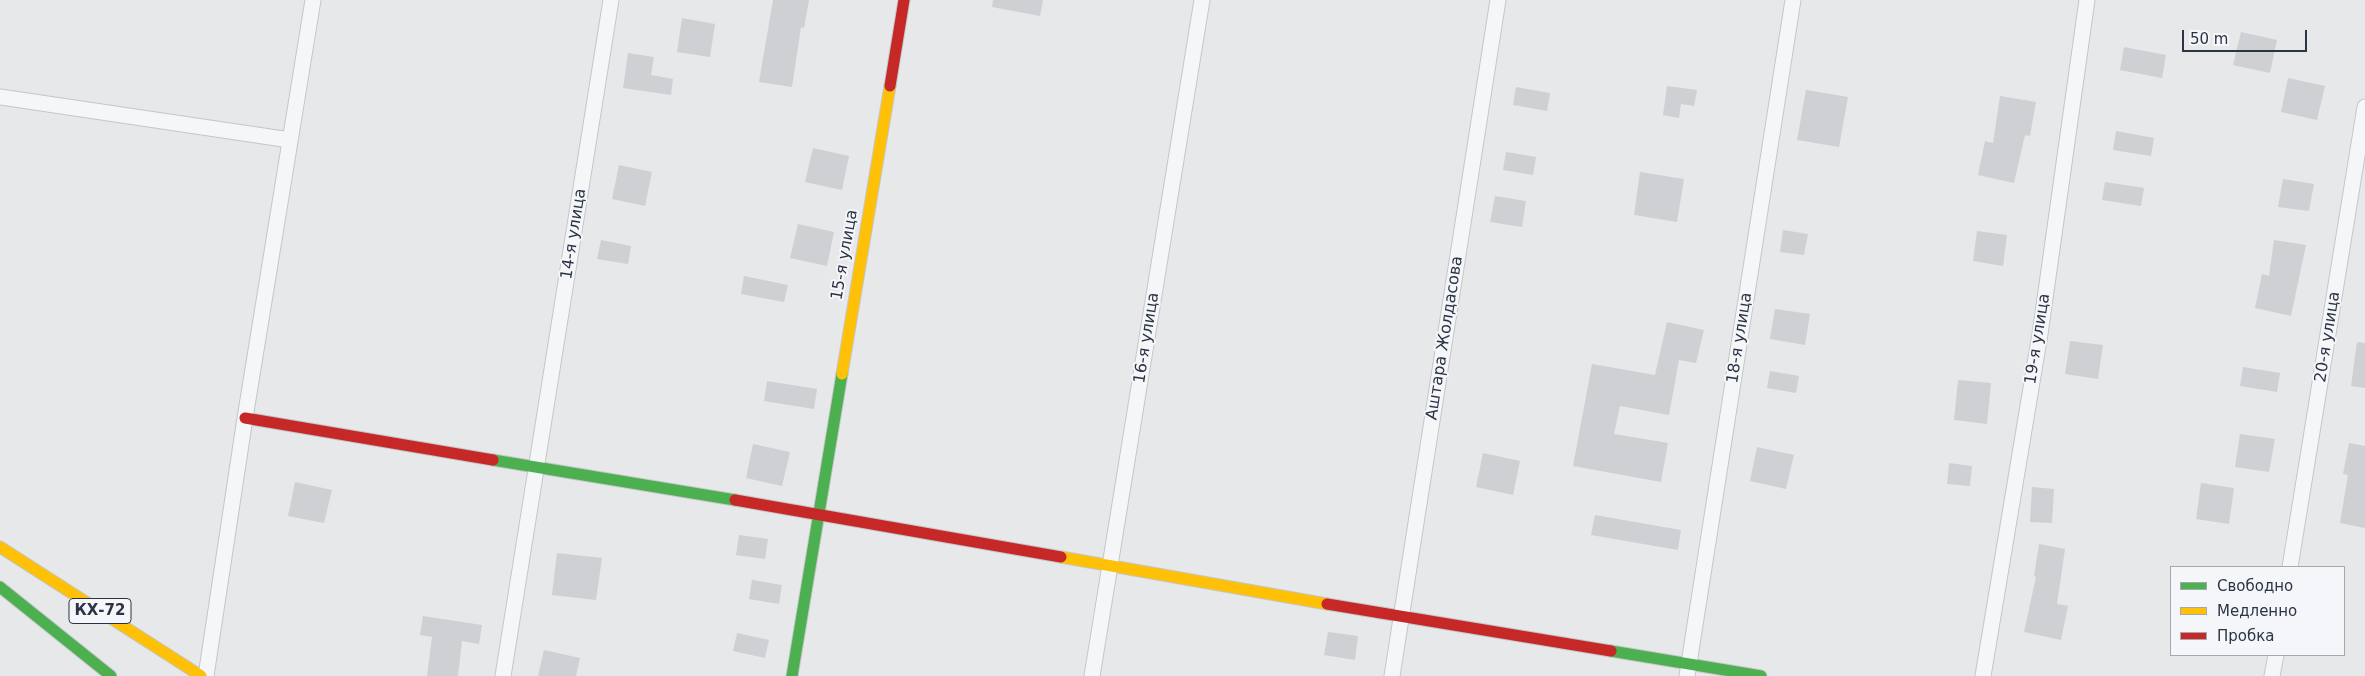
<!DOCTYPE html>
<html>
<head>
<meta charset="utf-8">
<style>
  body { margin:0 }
  #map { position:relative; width:2365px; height:676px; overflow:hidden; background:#e6e8ea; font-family:"DejaVu Sans",sans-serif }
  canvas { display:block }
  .legend { position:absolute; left:2170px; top:566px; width:175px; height:90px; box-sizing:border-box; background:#f4f6f9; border:1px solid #a4a8b1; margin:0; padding:6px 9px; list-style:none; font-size:15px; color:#2b3445 }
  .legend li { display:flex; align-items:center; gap:10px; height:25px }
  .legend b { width:25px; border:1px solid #a4a8b1 }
  .scale { position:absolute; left:2182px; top:30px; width:125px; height:22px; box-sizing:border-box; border:2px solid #2b3445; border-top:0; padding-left:6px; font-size:15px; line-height:18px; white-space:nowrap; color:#2b3445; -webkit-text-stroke:4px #f4f6f9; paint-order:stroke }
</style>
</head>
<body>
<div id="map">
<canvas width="2365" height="676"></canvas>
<ul class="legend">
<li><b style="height:6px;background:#4caf50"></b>Свободно</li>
<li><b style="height:6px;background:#ffc107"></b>Медленно</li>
<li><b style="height:6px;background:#c62828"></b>Пробка</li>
</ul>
<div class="scale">50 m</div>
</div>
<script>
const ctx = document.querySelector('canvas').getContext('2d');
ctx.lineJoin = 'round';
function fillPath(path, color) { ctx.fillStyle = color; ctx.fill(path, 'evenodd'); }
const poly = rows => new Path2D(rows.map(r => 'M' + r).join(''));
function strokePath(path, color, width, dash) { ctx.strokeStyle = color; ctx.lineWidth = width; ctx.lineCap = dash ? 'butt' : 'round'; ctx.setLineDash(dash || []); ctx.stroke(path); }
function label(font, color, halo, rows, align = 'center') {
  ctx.font = font + ' "DejaVu Sans",sans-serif'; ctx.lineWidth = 4; ctx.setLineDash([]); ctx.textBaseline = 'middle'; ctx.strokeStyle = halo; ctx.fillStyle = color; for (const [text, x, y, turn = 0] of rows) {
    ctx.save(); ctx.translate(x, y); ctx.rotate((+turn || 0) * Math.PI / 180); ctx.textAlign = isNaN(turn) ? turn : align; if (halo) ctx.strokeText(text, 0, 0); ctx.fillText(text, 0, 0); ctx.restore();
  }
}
fillPath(poly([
  [773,0,809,0,804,28,801,27,792,87,759,82],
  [993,0,1043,0,1040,16,992,7],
  [682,18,715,24,710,57,677,52],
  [2241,32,2277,40,2270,73,2233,65],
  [2124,47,2166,55,2162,78,2120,70],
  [628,53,654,57,651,75,673,79,671,95,623,88],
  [2288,78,2325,86,2317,120,2281,112],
  [1667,86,1697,90,1694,106,1681,104,1679,118,1663,115],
  [1516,87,1550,93,1547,111,1513,105],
  [1806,90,1848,97,1839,147,1797,140],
  [2000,96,2036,102,2030,136,2025,135,2014,183,1978,175,1985,141,1993,143],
  [2116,131,2154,138,2151,156,2113,150],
  [813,148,849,156,842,190,805,182],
  [1506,152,1536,157,1533,175,1503,170],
  [619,165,652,172,645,206,612,199],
  [1640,172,1684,179,1677,222,1634,215],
  [2283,179,2314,184,2309,211,2278,207],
  [2105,182,2144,188,2141,206,2102,200],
  [1495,196,1526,201,1522,227,1490,222],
  [798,224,834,232,827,266,790,258],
  [1783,230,1808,234,1804,255,1780,252],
  [1977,231,2007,235,2003,266,1973,261],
  [601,240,631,246,628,264,597,259],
  [2274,240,2306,245,2291,316,2255,308,2262,274,2269,276],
  [744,276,788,285,784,302,741,294],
  [1775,309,1810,314,1805,345,1770,339],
  [1667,322,1704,330,1696,363,1679,360,1669,415,1620,406,1614,434,1668,443,1661,482,1573,466,1592,364,1655,375],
  [2070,341,2103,345,2098,379,2065,374],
  [2357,342,2365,343,2365,388,2351,386],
  [2243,367,2280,373,2277,392,2240,386],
  [1770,371,1799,376,1796,393,1767,388],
  [1958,380,1991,383,1987,424,1954,420],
  [767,381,817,389,814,409,764,401],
  [2240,434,2275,439,2269,472,2235,467],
  [2349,443,2365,446,2365,528,2340,523,2348,475,2343,474],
  [753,444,790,452,782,486,746,478],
  [1757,447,1794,455,1786,489,1750,481],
  [1483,453,1520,461,1513,495,1476,487],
  [1949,463,1972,466,1970,486,1947,484],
  [295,482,332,490,324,523,288,516],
  [2201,483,2234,488,2229,524,2196,519],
  [2032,487,2054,489,2052,523,2030,522],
  [1595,515,1681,530,1678,550,1591,535],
  [739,535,768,539,765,559,736,555],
  [2039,544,2065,549,2057,604,2068,606,2061,640,2024,632,2036,577,2034,576],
  [557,553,602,558,596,600,552,595],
  [752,580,782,585,779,604,749,599],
  [423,616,482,625,479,644,462,641,458,676,427,676,432,637,420,635],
  [1328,632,1358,636,1355,660,1324,655],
  [737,633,769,640,765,658,733,651],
  [544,650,580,658,576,676,538,676]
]), '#ced0d3');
const street = poly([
  [0,97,290,140],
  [2290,567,2365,107],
  [206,676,245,418,313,0],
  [503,676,611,0],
  [1092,676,1202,0],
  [1392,676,1498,0],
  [1687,676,1793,0],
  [1983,676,2040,334,2087,0],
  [2272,676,2276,655]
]);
const fast = poly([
  [493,460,735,500],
  [0,587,111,676],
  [1611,651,1761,676],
  [792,676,842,374]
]);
const slow = poly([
  [842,374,890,86],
  [0,547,201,676],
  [1061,557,1327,604]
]);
const jam = poly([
  [890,86,904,0],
  [245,418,493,460],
  [735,500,1061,557],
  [1327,604,1611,651]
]);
strokePath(street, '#c4c6c8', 17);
strokePath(fast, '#c4c6c8', 13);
strokePath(slow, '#c4c6c8', 13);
strokePath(jam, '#c4c6c8', 13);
strokePath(street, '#f5f6f7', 15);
strokePath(fast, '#4caf50', 11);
strokePath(slow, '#ffc107', 11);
strokePath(jam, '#c62828', 11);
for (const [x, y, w] of [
  [100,611,62]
]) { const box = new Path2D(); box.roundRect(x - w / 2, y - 12.5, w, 25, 4); ctx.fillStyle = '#f4f6f9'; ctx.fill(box); strokePath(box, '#2b3445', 1); }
label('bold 15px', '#2b3445', null, [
  ["КХ-72",100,611]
]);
label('16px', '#2b3445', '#f4f6f9', [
  ["14-я улица",574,234,-81],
  ["15-я улица",845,255,-80],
  ["20-я улица",2328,337,-81],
  ["16-я улица",1147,338,-81],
  ["Аштара Жолдасова",1445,338,-81],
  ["18-я улица",1740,338,-81],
  ["19-я улица",2038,339,-81]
]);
</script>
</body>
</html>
